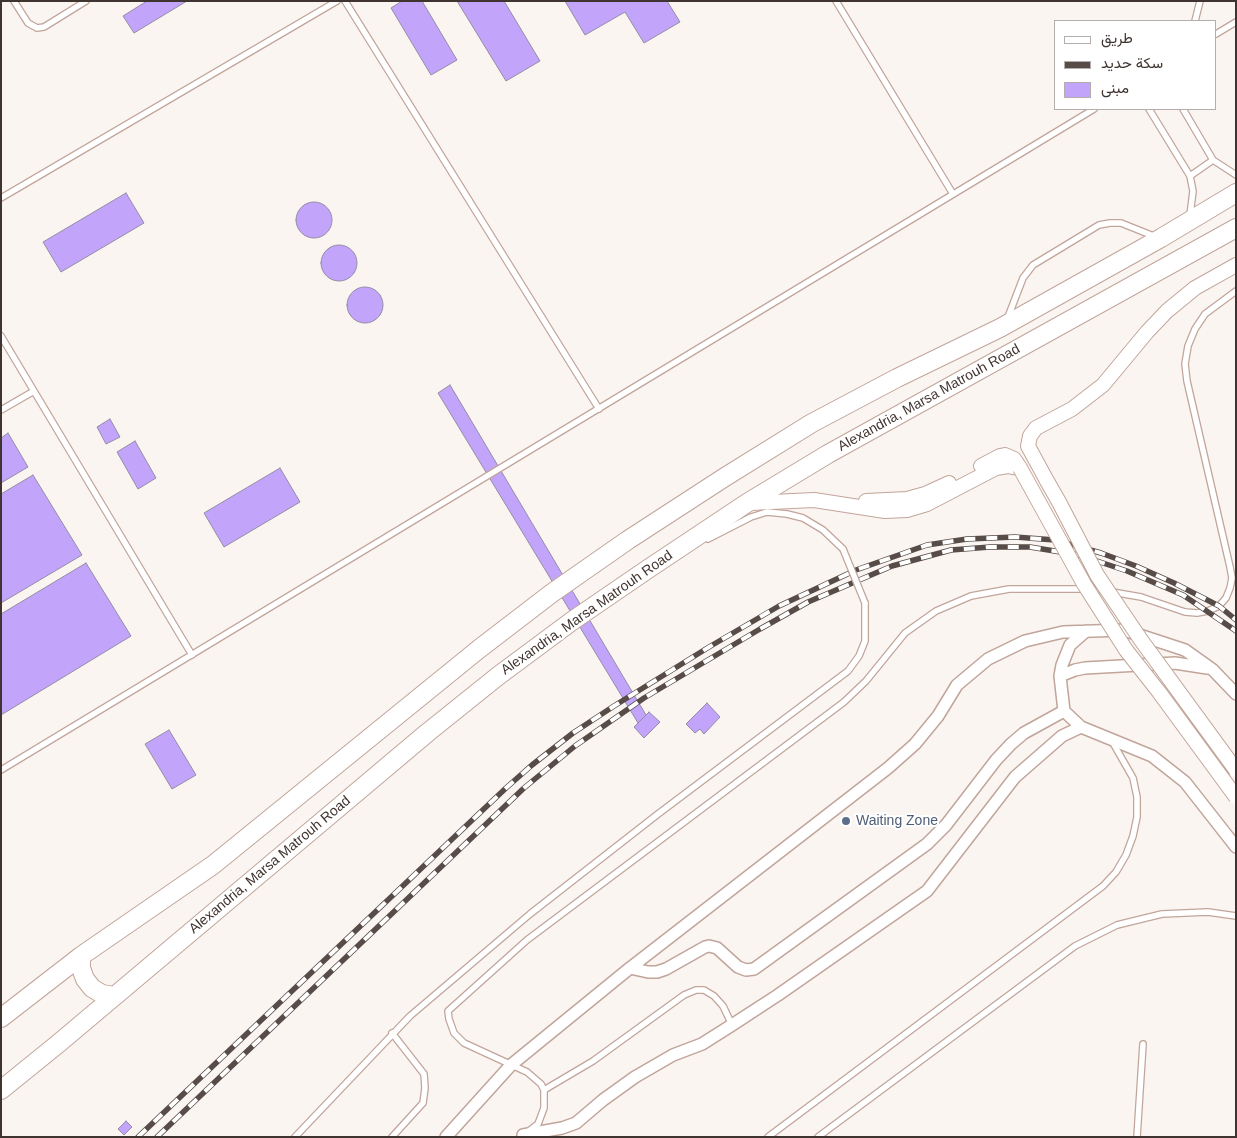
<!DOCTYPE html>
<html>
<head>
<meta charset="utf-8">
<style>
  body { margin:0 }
  #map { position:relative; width:1237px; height:1138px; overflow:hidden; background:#fbf5f2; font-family:Helvetica,Vazirmatn,sans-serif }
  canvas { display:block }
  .frame { position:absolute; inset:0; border:2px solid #403430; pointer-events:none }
  .legend { position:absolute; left:1054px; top:20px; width:162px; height:90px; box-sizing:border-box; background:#fff; border:1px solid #b3aeac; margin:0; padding:6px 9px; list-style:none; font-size:15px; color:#403430 }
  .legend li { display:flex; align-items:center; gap:10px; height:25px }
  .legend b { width:25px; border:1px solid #b3aeac }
</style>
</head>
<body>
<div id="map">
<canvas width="1237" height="1138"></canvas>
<div class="frame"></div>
<ul class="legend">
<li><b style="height:6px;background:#fff"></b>طريق</li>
<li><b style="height:6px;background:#574c48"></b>سكة حديد</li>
<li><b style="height:14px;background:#c2a5fa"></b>مبنى</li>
</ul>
</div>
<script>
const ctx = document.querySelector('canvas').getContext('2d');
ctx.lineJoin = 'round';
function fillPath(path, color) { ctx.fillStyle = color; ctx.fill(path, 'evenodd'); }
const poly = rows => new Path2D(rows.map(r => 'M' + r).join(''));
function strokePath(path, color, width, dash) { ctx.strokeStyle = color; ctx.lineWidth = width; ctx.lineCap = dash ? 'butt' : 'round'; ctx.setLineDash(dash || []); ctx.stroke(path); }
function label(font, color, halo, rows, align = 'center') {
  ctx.font = font + ' Helvetica,sans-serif'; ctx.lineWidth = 4; ctx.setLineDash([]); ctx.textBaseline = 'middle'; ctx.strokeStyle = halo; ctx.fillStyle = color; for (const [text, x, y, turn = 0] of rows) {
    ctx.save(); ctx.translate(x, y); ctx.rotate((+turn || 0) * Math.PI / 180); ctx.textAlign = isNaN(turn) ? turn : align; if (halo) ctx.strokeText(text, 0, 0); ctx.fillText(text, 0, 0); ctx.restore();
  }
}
const building = poly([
  [147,1,187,1,134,33,123,16,147,1],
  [402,1,422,1,457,60,431,75,391,8,402,1],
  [457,1,504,1,540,61,506,81,457,1],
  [565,1,667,1,680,22,644,43,625,12,585,35,565,1],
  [126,193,144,223,61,272,43,242,126,193],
  '296 220a18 18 0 1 1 36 0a18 18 0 1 1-36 0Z',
  '321 263a18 18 0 1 1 36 0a18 18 0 1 1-36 0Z',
  '347 305a18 18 0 1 1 36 0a18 18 0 1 1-36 0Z',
  [450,385,646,715,638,723,438,393,450,385],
  [110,419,120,437,106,444,97,427,110,419],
  [8,433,28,467,1,483,1,438,8,433],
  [135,441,156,478,138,489,117,452,135,441],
  [280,468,300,502,224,547,204,513,280,468],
  [33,475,82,555,1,603,1,494,33,475],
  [86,563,131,636,1,715,1,614,86,563],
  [707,703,720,717,704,734,700,729,695,733,686,724,707,703],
  [649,712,660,722,644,738,634,727,649,712],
  [169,730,196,775,172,789,145,744,169,730],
  [126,1121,132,1127,124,1135,118,1129,126,1121]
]);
fillPath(building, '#c2a5fa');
strokePath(building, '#938ca4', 1);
const service = poly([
  [14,1,28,23,37,28,44,27,86,1],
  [345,1,599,409],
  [836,1,953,194],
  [1195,21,1200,1],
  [1216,34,1236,22],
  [1149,109,1190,176,1193,191,1190,215],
  [1183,109,1213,160,1236,175],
  [1190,176,1213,160],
  [1,198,337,1],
  [1008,317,1023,278,1033,265,1099,225,1110,223,1121,223,1156,237],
  [1,336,192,655],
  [1,410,34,391],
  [708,539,751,517,767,512,787,514,803,518,823,530,843,549],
  [1,770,1094,109],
  [544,1090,593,1061,684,995,696,990,704,990,714,996,723,1006,732,1025],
  [529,1131,538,1124,544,1108,544,1090,541,1084,527,1072,464,1043,454,1033,449,1019,448,1011,527,940,844,702,866,681,905,633,936,611,971,596,1009,589,1095,589,1141,597,1185,612,1197,613,1208,611,1219,606,1226,598,1230,588,1232,578,1230,567,1187,381,1185,364,1188,346,1195,329,1205,314,1236,291],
  [295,1137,410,1016,530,914,658,814,848,671,859,656,865,641,865,603],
  [392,1137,423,1103,425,1088,424,1074,392,1033],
  [768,1137,1103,886,1116,872,1126,855,1133,836,1137,817,1137,797,1133,778,1113,743],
  [818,1137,1075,946,1117,925,1162,914,1208,912,1236,916],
  [1137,1137,1143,1044]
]);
const minor = poly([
  [1086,631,1070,645,1062,665,1060,676,1064,711,1081,727,1152,756,1185,782,1236,847],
  [1060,676,1075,670,1085,668,1175,663,1207,668],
  [630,968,648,972,657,972,666,969,705,947,709,946,717,948,738,967,746,970,754,969,927,844,946,825,996,760,1011,744,1024,733,1064,711],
  [523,1135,562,1128,576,1123,603,1100,635,1077,673,1055,702,1044,732,1025,778,995,927,891,1015,777,1062,736,1081,727],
  [446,1137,511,1065,630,968,888,768,915,744,938,716,957,685,988,659,1025,641,1063,632,1124,630,1185,650,1213,670,1236,694]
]);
const tertiary = poly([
  [981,466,1000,456,1005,455,1014,459,1020,468],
  [1047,481,1028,446,1030,436,1036,428,1072,409,1103,385,1147,332,1167,311,1195,288,1236,265],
  [866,501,907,499,925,494,949,483],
  [750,503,814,500,885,511,907,510,927,504,996,468,1008,466,1020,468]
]);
const primary = poly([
  [81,956,81,968,85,979,92,988,102,994,114,996],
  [1,1018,81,956,213,865,479,649,552,593,628,540,725,477,812,423,897,378,1000,328,1161,238,1236,193],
  [1,1090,59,1043,427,733,498,676,572,621,648,569,747,503,828,454,1236,228]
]);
strokePath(service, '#c1a59a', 8);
strokePath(minor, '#c1a59a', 14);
strokePath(tertiary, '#c1a59a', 16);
strokePath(primary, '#c1a59a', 20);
strokePath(service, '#fff', 5.5);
strokePath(minor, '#fff', 11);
strokePath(tertiary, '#fff', 14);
strokePath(primary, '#fff', 18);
const rail = poly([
  [138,1137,506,788,532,765,573,733,614,706,709,647,779,606,856,570,927,545,967,539,1015,537,1055,540,1101,553,1136,566,1174,583,1219,606,1236,620],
  [157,1137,524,788,575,746,644,698,760,629,808,602,892,566,951,550,990,547,1030,547,1079,555,1127,571,1183,595,1236,631]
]);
strokePath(rail, '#574c48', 5.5);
strokePath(rail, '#fff', 4, [11]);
const serviceBridge = poly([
  [843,549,865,603]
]);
const tertiaryBridge = poly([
  [1020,468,1084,584,1126,650,1159,692,1236,797],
  [1047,481,1059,502,1097,575,1141,640,1236,770]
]);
strokePath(serviceBridge, '#c1a59a', 8, []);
strokePath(tertiaryBridge, '#c1a59a', 16, []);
strokePath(serviceBridge, '#fff', 5.5);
strokePath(tertiaryBridge, '#fff', 14);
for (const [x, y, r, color] of [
  [846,821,5,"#5c6f8a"]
]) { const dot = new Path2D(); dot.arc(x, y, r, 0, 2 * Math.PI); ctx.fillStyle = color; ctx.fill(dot); strokePath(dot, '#fff', 2); }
label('14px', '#403430', '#fff', [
  ["Alexandria, Marsa Matrouh Road",929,398,-29],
  ["Alexandria, Marsa Matrouh Road",587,613,-35],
  ["Alexandria, Marsa Matrouh Road",270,865,-40]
]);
label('14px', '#4e5e75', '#fff', [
  ["Waiting Zone",856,821]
], 'left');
</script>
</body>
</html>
